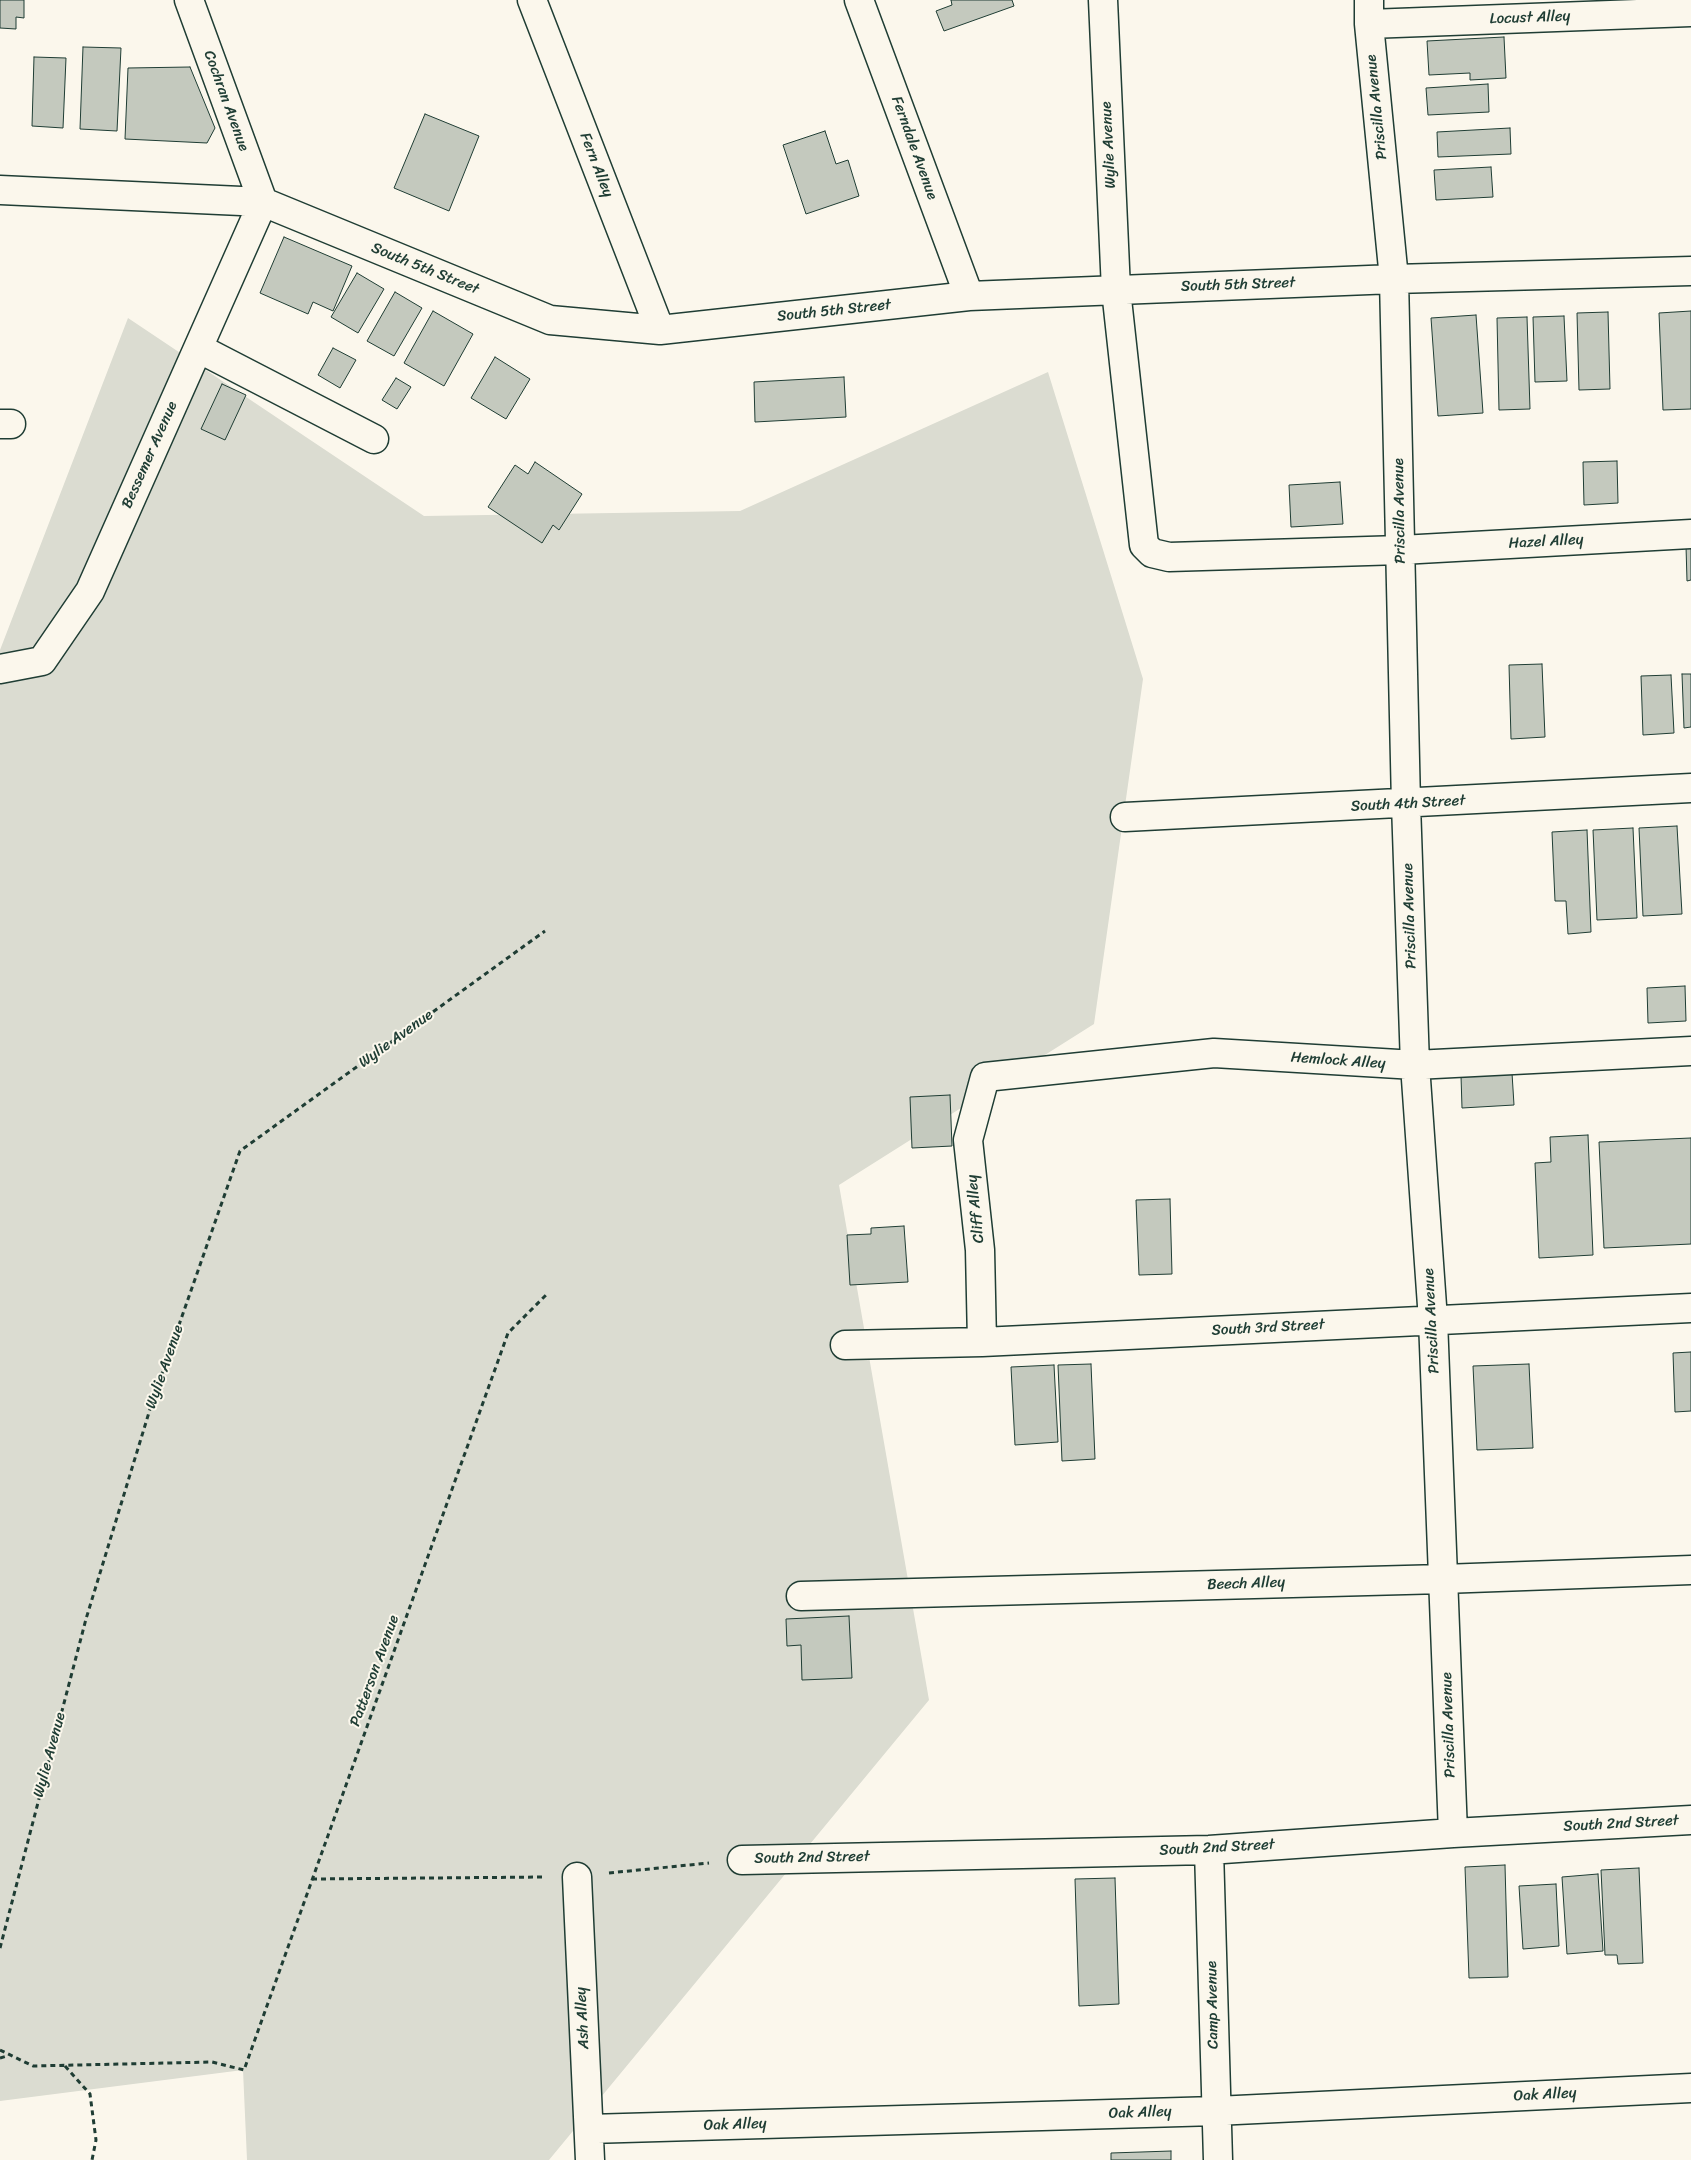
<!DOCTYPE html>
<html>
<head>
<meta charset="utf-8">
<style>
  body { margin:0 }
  canvas { display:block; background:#fbf7ec }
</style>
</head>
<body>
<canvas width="1691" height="2160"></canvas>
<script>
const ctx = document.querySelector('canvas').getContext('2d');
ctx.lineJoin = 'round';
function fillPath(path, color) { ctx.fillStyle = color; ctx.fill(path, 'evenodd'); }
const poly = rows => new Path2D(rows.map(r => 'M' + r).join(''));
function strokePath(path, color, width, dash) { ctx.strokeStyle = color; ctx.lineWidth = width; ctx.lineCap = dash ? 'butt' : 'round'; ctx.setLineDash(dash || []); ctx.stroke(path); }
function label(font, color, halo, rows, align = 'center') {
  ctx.font = font + ' Sriracha,sans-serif'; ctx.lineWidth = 4; ctx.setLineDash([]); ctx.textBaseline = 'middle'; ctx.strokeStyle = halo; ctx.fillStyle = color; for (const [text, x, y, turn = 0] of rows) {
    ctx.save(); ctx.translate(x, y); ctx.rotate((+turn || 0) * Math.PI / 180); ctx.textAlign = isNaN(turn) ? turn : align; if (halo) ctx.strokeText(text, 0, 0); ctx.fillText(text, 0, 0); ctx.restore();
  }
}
fillPath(poly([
  [128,318,424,516,740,511,1048,372,1143,679,1094,1024,839,1185,929,1700,549,2160,247,2160,243,2070,0,2101,0,650]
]), '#dbdcd1');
const building = poly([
  [0,0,24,0,24,18,16,17,16,29,0,28,0,0],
  [951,0,1012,0,1014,6,944,31,936,11,952,5,951,0],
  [1504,37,1506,78,1470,80,1470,73,1429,75,1427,41,1504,37],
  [83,47,121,48,117,131,80,129,83,47],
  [34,57,66,58,63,128,32,126,34,57],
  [190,67,215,128,207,143,125,139,128,68,190,67],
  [1488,84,1489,112,1428,115,1426,88,1488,84],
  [425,114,479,136,449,211,394,188,425,114],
  [1510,128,1511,154,1438,157,1437,132,1510,128],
  [825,131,836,164,848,160,859,196,806,214,783,145,825,131],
  [1491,167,1493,197,1436,200,1434,170,1491,167],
  [284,237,352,266,333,311,313,302,308,314,260,293,284,237],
  [357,273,384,289,358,333,331,317,357,273],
  [395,292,422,308,394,356,367,341,395,292],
  [433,311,473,334,444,386,404,363,433,311],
  [1691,311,1691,409,1663,410,1659,313,1691,311],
  [1608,312,1610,389,1579,390,1577,313,1608,312],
  [1476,315,1483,413,1438,416,1431,318,1476,315],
  [1564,316,1567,381,1535,382,1533,317,1564,316],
  [1527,317,1530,409,1499,410,1497,318,1527,317],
  [333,348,356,360,340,388,318,375,333,348],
  [495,357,530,379,506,419,471,398,495,357],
  [844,377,846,417,755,422,754,382,844,377],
  [396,378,411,387,397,409,382,400,396,378],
  [222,384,246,395,225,440,201,429,222,384],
  [1617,461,1618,503,1584,505,1583,462,1617,461],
  [535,462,582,494,559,530,553,525,542,543,488,507,515,465,528,474,535,462],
  [1340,482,1343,524,1291,527,1289,485,1340,482],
  [1686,546,1691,546,1691,580,1687,581,1686,546],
  [1542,664,1545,737,1511,739,1509,665,1542,664],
  [1682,674,1691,674,1691,727,1684,728,1682,674],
  [1671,675,1674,733,1643,735,1641,676,1671,675],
  [1677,826,1682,914,1643,916,1639,828,1677,826],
  [1633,828,1637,918,1597,920,1593,830,1633,828],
  [1587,830,1591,932,1568,934,1566,901,1555,901,1552,832,1587,830],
  [1685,986,1686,1021,1648,1023,1647,988,1685,986],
  [1512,1073,1514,1105,1462,1108,1461,1076,1512,1073],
  [950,1095,952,1146,912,1148,910,1097,950,1095],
  [1588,1135,1593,1255,1539,1258,1535,1163,1551,1162,1550,1137,1588,1135],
  [1691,1138,1691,1244,1604,1248,1599,1142,1691,1138],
  [1170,1199,1172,1274,1139,1275,1136,1200,1170,1199],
  [904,1226,908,1282,850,1285,847,1235,871,1234,871,1228,904,1226],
  [1691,1352,1691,1411,1675,1412,1673,1353,1691,1352],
  [1091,1364,1095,1459,1062,1461,1058,1365,1091,1364],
  [1529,1364,1533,1448,1477,1450,1473,1366,1529,1364],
  [1054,1365,1058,1442,1015,1445,1011,1367,1054,1365],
  [849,1616,852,1678,802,1680,801,1645,787,1646,786,1619,849,1616],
  [1505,1865,1508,1977,1469,1978,1465,1867,1505,1865],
  [1639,1868,1643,1963,1618,1964,1617,1955,1605,1955,1601,1870,1639,1868],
  [1598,1874,1603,1951,1567,1954,1562,1877,1598,1874],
  [1115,1878,1119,2004,1079,2006,1075,1879,1115,1878],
  [1556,1884,1559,1946,1523,1949,1519,1886,1556,1884],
  [1171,2151,1171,2160,1111,2160,1111,2153,1171,2151]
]);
fillPath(building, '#c4c9be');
strokePath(building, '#1f3d34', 1);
const minor = poly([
  [532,0,660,330],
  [859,0,969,296],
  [1103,0,1116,290,1144,545,1152,553,1169,557,1401,550,1691,534],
  [1369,0,1369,24,1394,279,1406,804,1415,1065,1433,1320,1453,1833],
  [1369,24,1691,12],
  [0,190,263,202,550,320,660,330,969,296,1394,279,1691,271],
  [198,348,374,439],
  [0,424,11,424],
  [0,669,42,661,90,591,263,202,189,0],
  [1125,817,1691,788],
  [982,1342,980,1250,968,1140,985,1077,1214,1053,1415,1065,1691,1051],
  [845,1345,982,1342,1691,1308],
  [801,1596,1443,1579,1691,1570],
  [1209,1850,1218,2160],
  [742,1860,1209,1850,1453,1833,1691,1820],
  [577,1877,590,2160],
  [589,2129,1216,2111,1691,2088]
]);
strokePath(minor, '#1f3d34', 31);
strokePath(poly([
  [609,1873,709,1863],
  [312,1879,545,1877],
  [0,1948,86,1619,154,1396,240,1151,545,931],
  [0,2050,33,2066,212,2062,244,2070,508,1333,548,1293],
  [0,2058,7,2056],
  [65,2066,90,2094,96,2140,92,2160]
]), '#1f3d34', 3, [5, 4]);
strokePath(minor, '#fbf7ec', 28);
label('15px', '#1f3d34', '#fbf7ec', [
  ["Locust Alley",1530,18,-2],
  ["Cochran Avenue",226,101,70],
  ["Priscilla Avenue",1377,107,-96],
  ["Wylie Avenue",1109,145,-93],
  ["Ferndale Avenue",914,148,70],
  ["Fern Alley",596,165,69],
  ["South 5th Street",425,269,22],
  ["South 5th Street",1238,285,-2],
  ["South 5th Street",834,311,-6],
  ["Bessemer Avenue",150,455,-66],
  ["Priscilla Avenue",1400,511,-91],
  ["Hazel Alley",1546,542,-3],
  ["South 4th Street",1408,804,-3],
  ["Priscilla Avenue",1410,916,-92],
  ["Wylie Avenue",396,1039,-36],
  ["Hemlock Alley",1338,1061,4],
  ["Cliff Alley",976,1209,-96],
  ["Priscilla Avenue",1432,1321,-93],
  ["South 3rd Street",1268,1328,-3],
  ["Wylie Avenue",165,1367,-71],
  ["Beech Alley",1246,1584,-2],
  ["Patterson Avenue",375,1671,-70],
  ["Priscilla Avenue",1449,1725,-92],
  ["Wylie Avenue",50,1755,-75],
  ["South 2nd Street",1621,1824,-3],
  ["South 2nd Street",1217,1848,-3],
  ["South 2nd Street",812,1858,-1],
  ["Camp Avenue",1213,2005,-91],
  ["Ash Alley",583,2018,-93],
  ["Oak Alley",1545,2095,-3],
  ["Oak Alley",1140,2113,-2],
  ["Oak Alley",735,2125,-2]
]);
</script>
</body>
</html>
